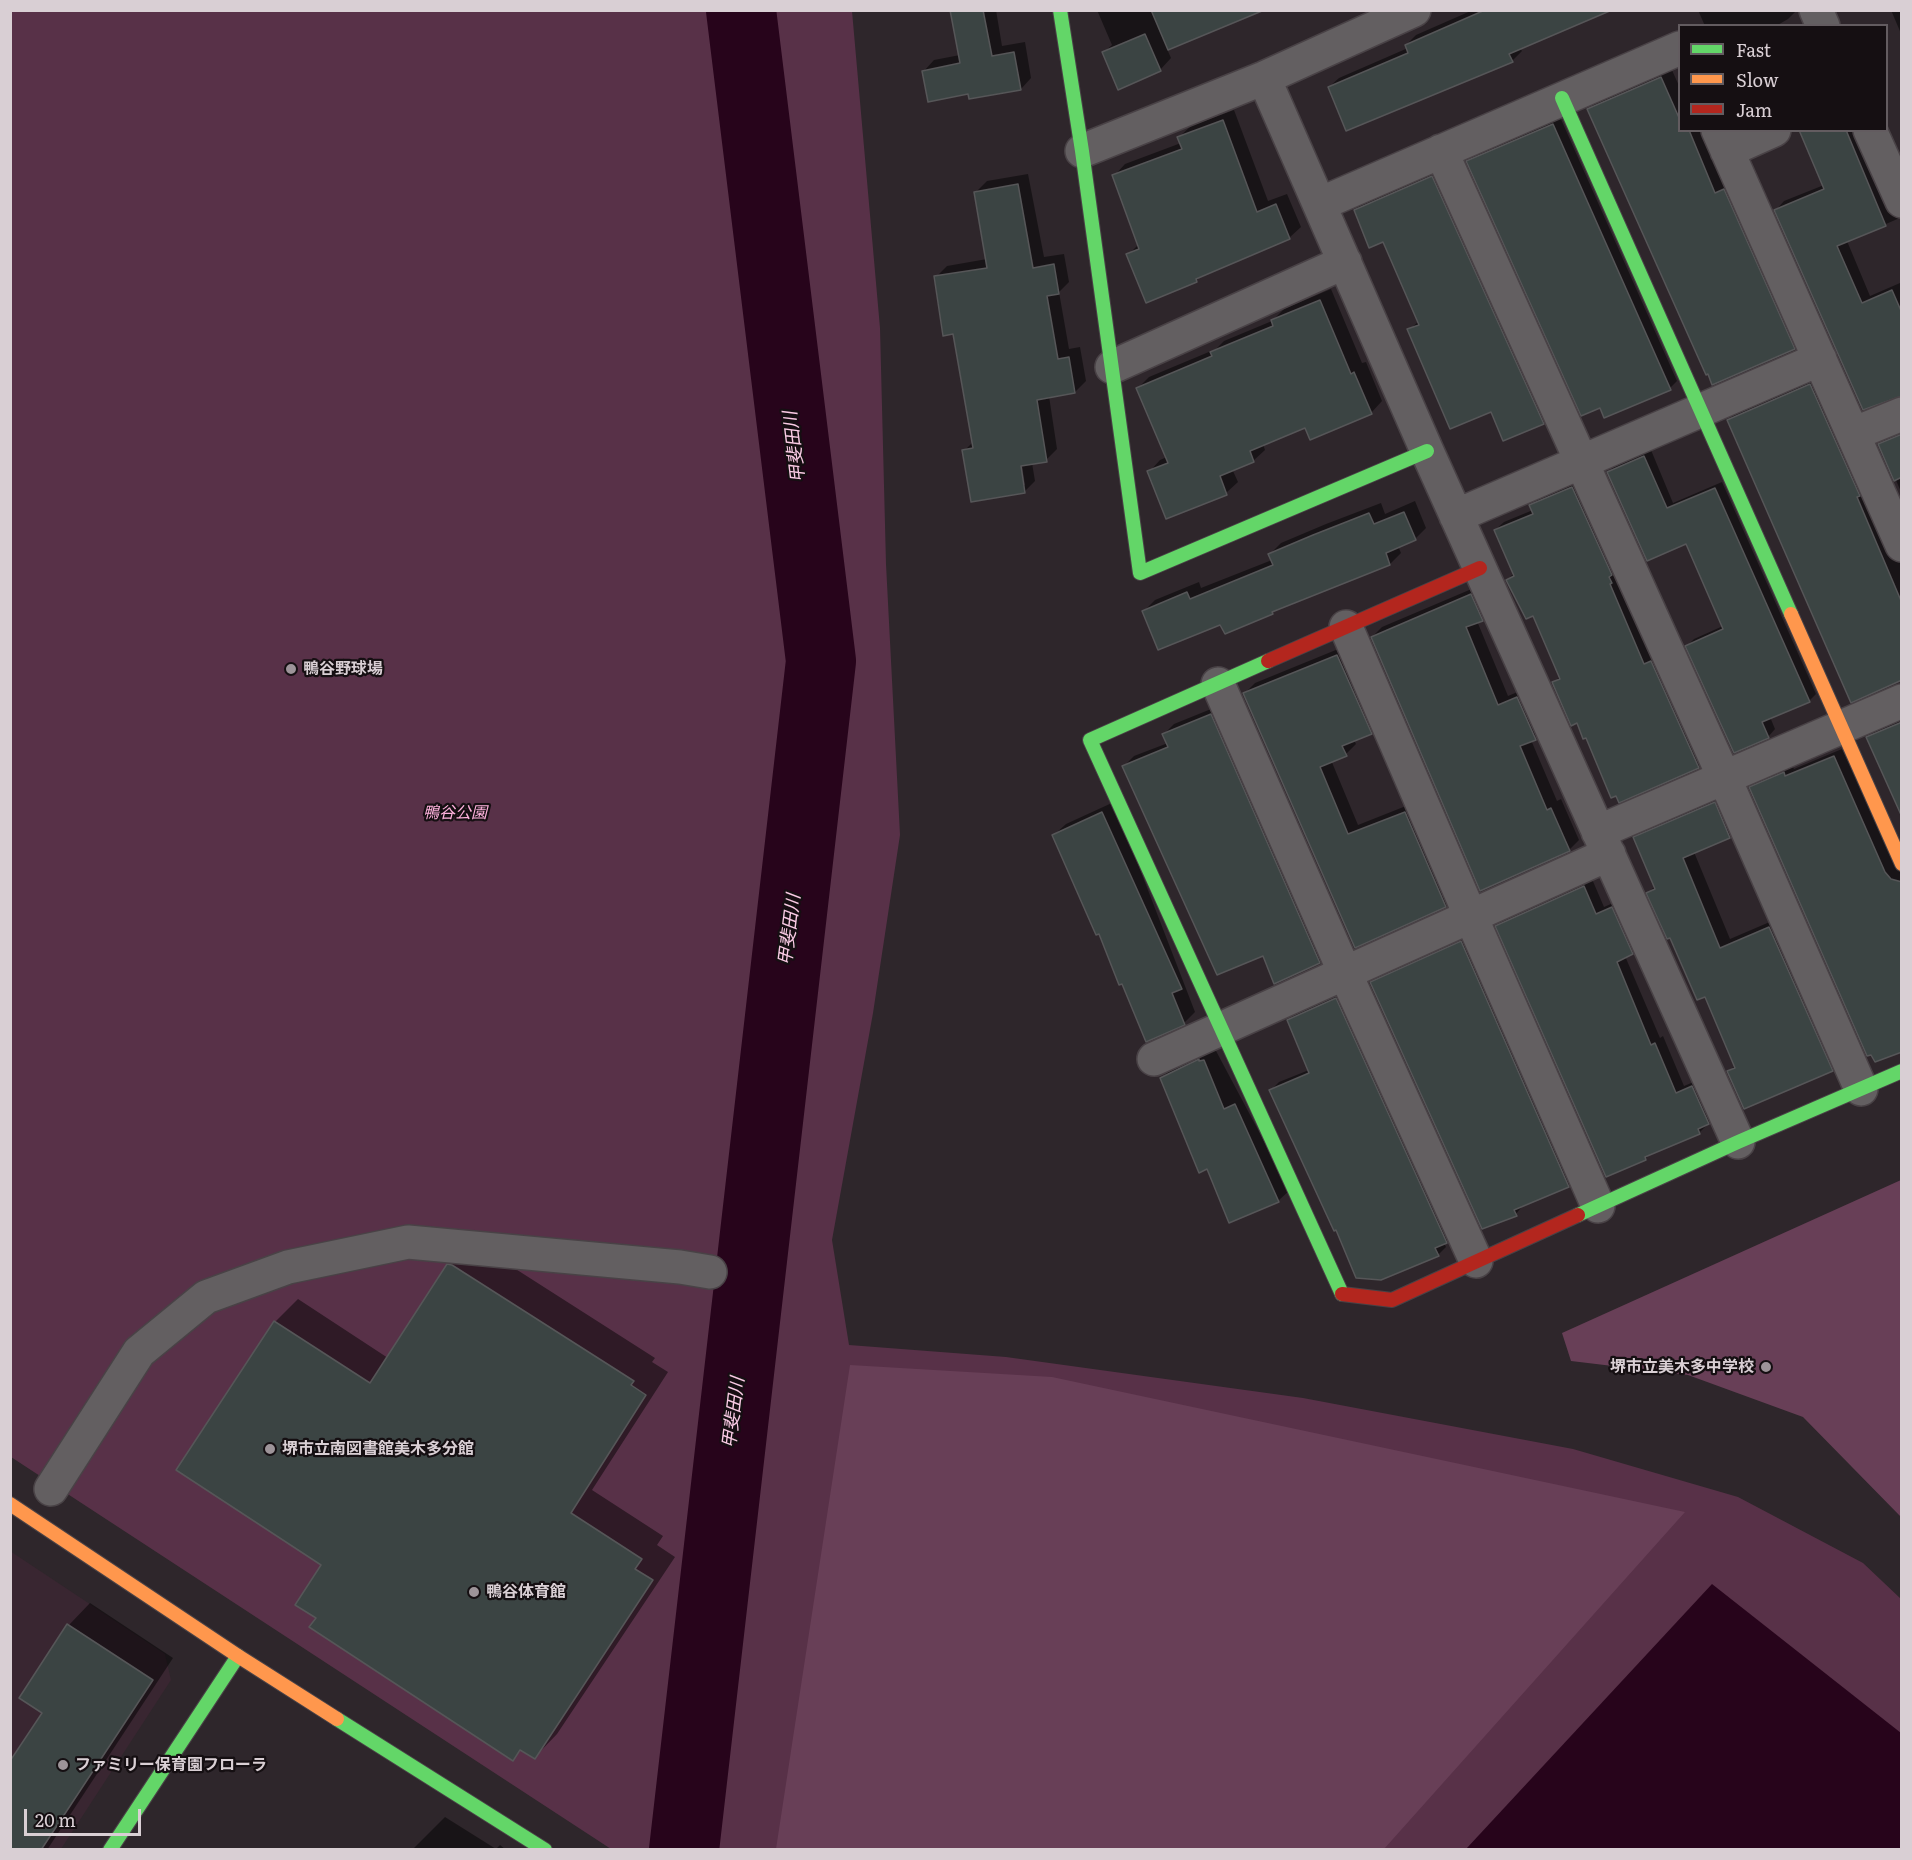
<!DOCTYPE html>
<html>
<head>
<meta charset="utf-8">
<style>
  body { margin:0 }
  #map { position:relative; width:1912px; height:1860px; overflow:hidden; background:#2e262b; font-family:Literata,serif }
  canvas { display:block }
  .frame { position:absolute; inset:0; border:12px solid #d9cfd4; pointer-events:none }
  .legend { position:absolute; left:1678px; top:24px; width:210px; height:108px; box-sizing:border-box; background:#150f12; border:2px solid #635c60; margin:0; padding:8px 10px; list-style:none; font-size:18px; color:#d9cfd4 }
  .legend li { display:flex; align-items:center; gap:12px; height:30px }
  .legend b { width:30px; border:2px solid #635c60 }
  .scale { position:absolute; left:24px; top:1809px; width:117px; height:27px; box-sizing:border-box; border:3px solid #d9cfd4; border-top:0; padding-left:8px; font-size:18px; line-height:21px; white-space:nowrap; color:#d9cfd4; -webkit-text-stroke:4px #150f12; paint-order:stroke }
</style>
</head>
<body>
<div id="map">
<canvas width="1912" height="1860"></canvas>
<div class="frame"></div>
<ul class="legend">
<li><b style="height:8px;background:#63d668"></b>Fast</li>
<li><b style="height:8px;background:#ff974d"></b>Slow</li>
<li><b style="height:8px;background:#b3261e"></b>Jam</li>
</ul>
<div class="scale">20 m</div>
</div>
<script>
const ctx = document.querySelector('canvas').getContext('2d');
ctx.lineJoin = 'round';
function fillPath(path, color) { ctx.fillStyle = color; ctx.fill(path, 'evenodd'); }
const poly = rows => new Path2D(rows.map(r => 'M' + r).join(''));
function strokePath(path, color, width, dash) { ctx.strokeStyle = color; ctx.lineWidth = width; ctx.lineCap = dash ? 'butt' : 'round'; ctx.setLineDash(dash || []); ctx.stroke(path); }
function label(font, color, halo, rows, align = 'center') {
  ctx.font = font + ' Literata,"Noto Sans JP",serif'; ctx.lineWidth = 4.5; ctx.setLineDash([]); ctx.textBaseline = 'middle'; ctx.strokeStyle = halo; ctx.fillStyle = color; for (const [text, x, y, turn = 0] of rows) {
    ctx.save(); ctx.translate(x, y); ctx.rotate((+turn || 0) * Math.PI / 180); ctx.textAlign = isNaN(turn) ? turn : align; if (halo) ctx.strokeText(text, 0, 0); ctx.fillText(text, 0, 0); ctx.restore();
  }
}
fillPath(poly([
  [10,1551,165,1654,171,1680,61,1849,11,1849]
]), '#392631');
fillPath(poly([
  [11,11,852,11,880,328,886,564,900,835,873,1013,832,1240,849,1345,1006,1357,1303,1398,1573,1449,1738,1497,1863,1563,1901,1599,1901,1849,611,1849,11,1457]
]), '#583148');
fillPath(poly([
  [1901,1180,1901,1517,1803,1417,1688,1375,1571,1361,1562,1333],
  [850,1365,1052,1377,1685,1512,1384,1849,776,1849]
]), '#683f57');
fillPath(poly([
  [1712,1584,1901,1733,1901,1849,1466,1849]
]), '#27041b');
fillPath(poly([
  [952,10,996,10,1002,46,1025,42,1031,78,1021,89,969,92,924,71,934,60,960,55],
  [1097,10,1256,10,1167,49,1171,58,1160,70,1104,52,1112,45],
  [1473,10,1608,10,1520,48,1522,51,1512,61,1329,87,1339,78,1408,48,1406,45,1416,35],
  [1698,10,1797,10,1788,19,1776,26,1705,26],
  [1891,10,1902,10,1902,36],
  [1671,68,1680,88,1680,130,1711,130,1804,338,1794,348,1589,109,1599,99],
  [1234,110,1268,201,1287,194,1301,227,1289,238,1202,275,1196,281,1128,255,1139,244,1114,176,1125,164,1181,143,1179,137,1191,126],
  [1560,117,1677,381,1670,388,1468,161,1475,154],
  [1807,130,1859,130,1902,217,1847,241,1870,296,1900,283,1902,285,1902,394,1776,210,1784,201,1824,185],
  [1440,169,1551,415,1543,423,1492,410,1409,330,1419,321,1384,240,1355,210,1363,202],
  [1028,174,1044,257,1064,254,1069,282,1059,292,1069,349,1080,347,1086,381,1075,392,1049,396,1057,449,1046,460,1032,463,1035,481,1024,492,964,451,973,442,954,332,936,277,947,266,987,259,976,192,987,181],
  [1021,458,1025,485,1022,485,1018,459],
  [1331,289,1362,363,1366,362,1382,401,1371,413,1306,426,1263,444,1265,450,1253,461,1233,471,1238,482,1226,493,1149,472,1160,460,1167,457,1138,388,1149,377,1216,349,1224,341,1272,321,1284,309],
  [1819,376,1902,553,1902,681,1894,682,1728,420,1737,412],
  [1902,430,1902,494,1880,444,1888,436],
  [1651,450,1673,503,1722,482,1816,694,1809,701,1770,717,1775,729,1768,737,1687,646,1694,639,1723,626,1687,542,1608,472,1616,465],
  [1581,479,1707,758,1698,767,1620,801,1587,736,1554,683,1560,676,1534,614,1507,580,1514,573,1495,530,1504,522,1533,510,1531,506,1540,497],
  [1415,501,1426,528,1415,539,1398,546,1401,553,1390,564,1277,608,1272,613,1221,623,1143,612,1155,600,1199,582,1201,588,1272,560,1270,554,1281,543,1326,524,1381,503,1385,514],
  [1481,585,1492,609,1477,621,1508,696,1527,688,1546,728,1531,740,1557,801,1561,799,1579,840,1569,850,1372,637,1382,627],
  [1348,645,1381,722,1371,733,1354,740,1356,744,1346,754,1331,760,1358,825,1416,802,1456,895,1445,906,1355,946,1244,694,1255,683],
  [1221,705,1329,952,1319,962,1264,954,1124,766,1134,756,1168,743,1164,734,1174,724],
  [1902,718,1902,813,1868,737,1876,729],
  [1842,749,1902,872,1902,1051,1751,788,1759,779,1792,765,1794,769],
  [1725,793,1739,826,1729,836,1694,852,1730,939,1779,918,1842,1060,1832,1070,1729,1072,1735,1065,1705,995,1648,893,1655,886,1635,838,1645,828],
  [1114,802,1195,1012,1184,1023,1099,932,1054,835,1066,824],
  [1592,879,1604,907,1620,900,1640,945,1632,953,1625,956,1660,1038,1663,1036,1684,1086,1701,1079,1717,1115,1699,1133,1653,1152,1645,1159,1497,926,1505,918],
  [1470,934,1577,1177,1568,1186,1524,1204,1516,1214,1372,983,1380,974],
  [1344,991,1455,1234,1444,1243,1446,1247,1438,1255,1337,1228,1271,1090,1279,1082,1309,1070,1288,1020,1297,1012],
  [1215,1049,1290,1190,1278,1201,1207,1167,1162,1078,1174,1066],
  [471,1242,475,1243,655,1358,652,1362,668,1372,592,1490,663,1536,657,1545,675,1557,557,1734,535,1757,522,1749,513,1759,318,1617,324,1564,275,1322,298,1299,388,1358,448,1265],
  [90,1603,173,1658,47,1850,10,1850,44,1713,21,1697,69,1625],
  [445,1817,496,1849,500,1845,506,1850,412,1850]
]), '#0007');
strokePath(poly([
  [684,1850,821,661,741,10]
]), '#27041b', 70);
const building = poly([
  [950,10,983,10,992,56,1014,52,1021,90,969,99,968,94,928,102,922,71,960,63,950,10],
  [1151,10,1262,10,1262,11,1168,50,1151,10],
  [1485,10,1612,10,1509,54,1513,62,1346,131,1328,87,1408,53,1405,45,1485,10],
  [1145,34,1161,71,1118,90,1102,52,1145,34],
  [1661,77,1680,120,1680,130,1689,130,1715,193,1724,189,1795,349,1712,385,1708,374,1706,375,1587,109,1661,77],
  [1223,120,1257,212,1276,204,1290,239,1196,279,1197,282,1146,303,1126,254,1139,249,1112,175,1182,149,1177,137,1223,120],
  [1553,124,1671,390,1604,418,1600,408,1581,416,1466,161,1553,124],
  [1799,130,1846,130,1886,226,1837,246,1862,303,1892,290,1902,313,1902,396,1863,410,1774,210,1824,189,1799,130],
  [1432,176,1544,424,1503,441,1491,412,1450,429,1407,329,1419,325,1383,242,1369,248,1354,210,1432,176],
  [1018,184,1033,268,1054,264,1059,294,1047,296,1058,359,1069,357,1075,393,1037,400,1047,462,1021,466,1025,493,971,502,962,450,973,448,953,334,943,336,934,276,987,268,974,192,1018,184],
  [1320,300,1351,374,1354,372,1372,414,1310,440,1305,428,1250,451,1254,462,1220,476,1227,495,1166,519,1147,471,1168,463,1136,388,1212,356,1210,352,1273,326,1271,320,1320,300],
  [1810,384,1860,496,1857,497,1902,603,1902,680,1851,703,1727,420,1810,384],
  [1902,434,1902,477,1894,481,1878,444,1902,434],
  [1644,456,1667,508,1715,488,1810,702,1762,722,1769,738,1734,753,1685,646,1723,629,1686,544,1647,561,1607,472,1644,456],
  [1572,487,1612,575,1609,577,1612,583,1610,584,1644,664,1651,661,1699,768,1619,803,1616,796,1611,798,1586,738,1583,739,1577,723,1571,726,1552,682,1560,679,1533,616,1526,619,1506,580,1514,576,1494,530,1533,514,1529,505,1572,487],
  [1404,512,1416,540,1386,553,1390,565,1272,612,1273,614,1225,634,1220,625,1158,650,1142,611,1187,592,1190,599,1273,565,1268,554,1313,535,1369,513,1374,524,1404,512],
  [1471,594,1483,621,1466,627,1498,705,1517,697,1536,740,1520,746,1547,810,1551,808,1570,851,1480,891,1371,637,1471,594],
  [1337,655,1372,734,1342,746,1347,756,1320,767,1348,834,1405,812,1446,907,1355,948,1243,693,1337,655],
  [1211,714,1320,963,1274,984,1263,956,1217,975,1122,766,1168,747,1162,734,1211,714],
  [1902,722,1902,817,1866,737,1902,722],
  [1834,756,1885,872,1891,879,1902,882,1902,1052,1875,1062,1871,1055,1867,1056,1749,787,1784,772,1785,776,1834,756],
  [1715,802,1730,838,1683,858,1720,948,1769,927,1833,1071,1744,1109,1727,1071,1735,1068,1705,997,1697,1000,1670,938,1667,939,1646,893,1655,889,1633,837,1715,802],
  [1102,812,1182,989,1172,993,1185,1025,1146,1042,1122,984,1119,985,1099,934,1096,935,1052,835,1102,812],
  [1584,886,1596,914,1612,907,1633,954,1617,962,1651,1045,1655,1043,1676,1093,1692,1086,1709,1124,1698,1129,1700,1134,1645,1157,1646,1160,1606,1177,1495,926,1584,886],
  [1461,941,1569,1187,1514,1210,1517,1216,1482,1229,1370,982,1461,941],
  [1336,998,1447,1243,1435,1248,1439,1256,1381,1280,1356,1278,1336,1230,1334,1231,1269,1090,1309,1073,1287,1020,1336,998],
  [1199,1059,1199,1061,1204,1060,1224,1109,1235,1104,1279,1202,1229,1223,1207,1169,1199,1173,1160,1078,1199,1059],
  [447,1264,452,1265,634,1381,631,1385,646,1395,571,1513,642,1559,635,1569,653,1580,535,1759,520,1750,513,1761,309,1627,316,1618,295,1605,321,1565,176,1470,274,1321,370,1383,447,1264],
  [67,1624,153,1680,41,1850,10,1850,10,1761,42,1713,19,1698,67,1624]
]);
fillPath(building, '#3b4443');
strokePath(building, '#565658', 1.5);
const street = poly([
  [1816,10,1823,26],
  [1264,78,1427,451,1738,1142],
  [1718,130,1902,545],
  [1870,130,1902,201],
  [1082,151,1264,78,1414,10],
  [1441,151,1724,777,1861,1089],
  [1727,151,1774,130],
  [1320,204,1680,48],
  [1112,367,1345,262],
  [1853,434,1902,414],
  [1456,516,1820,359],
  [1346,627,1471,917,1598,1206],
  [1218,684,1345,973,1476,1261],
  [1598,832,1902,701],
  [1154,1059,1609,854],
  [51,1489,139,1352,206,1297,288,1267,408,1242,680,1267,710,1272]
]);
const fast = poly([
  [1060,10,1082,151,1140,573,1427,451],
  [1562,98,1791,614],
  [1268,661,1090,740,1342,1294],
  [1578,1215,1738,1142,1902,1071],
  [337,1719,545,1850],
  [110,1850,238,1656]
]);
const slow = poly([
  [1791,614,1902,864],
  [10,1504,238,1656,337,1719]
]);
const jam = poly([
  [1268,661,1480,568],
  [1342,1294,1392,1300,1578,1215]
]);
strokePath(street, '#494246', 36);
strokePath(fast, '#494246', 16);
strokePath(slow, '#494246', 16);
strokePath(jam, '#494246', 16);
strokePath(street, '#635f61', 33);
strokePath(fast, '#63d668', 14);
strokePath(slow, '#ff974d', 14);
strokePath(jam, '#b3261e', 14);
for (const [x, y, r, color] of [
  [291,669,6,"#9d9499"],
  [1766,1367,6,"#9d9499"],
  [270,1449,6,"#9d9499"],
  [474,1592,6,"#9d9499"],
  [63,1765,6,"#9d9499"]
]) { const dot = new Path2D(); dot.arc(x, y, r, 0, 2 * Math.PI); ctx.fillStyle = color; ctx.fill(dot); strokePath(dot, '#150f12', 2); }
label('bold 16px', '#d9cfd4', '#150f12', [
  ["鴨谷野球場",303,669],
  ["堺市立美木多中学校",1754,1367,"right"],
  ["堺市立南図書館美木多分館",282,1449],
  ["鴨谷体育館",486,1592],
  ["ファミリー保育園フローラ",75,1765]
], 'left');
label('italic 16px', '#fdb1dc', '#150f12', [
  ["鴨谷公園",455,813]
]);
label('italic 18px', '#facbe5', '#150f12', [
  ["甲斐田川",795,447,-97],
  ["甲斐田川",790,930,-83],
  ["甲斐田川",734,1413,-83]
]);
</script>
</body>
</html>
